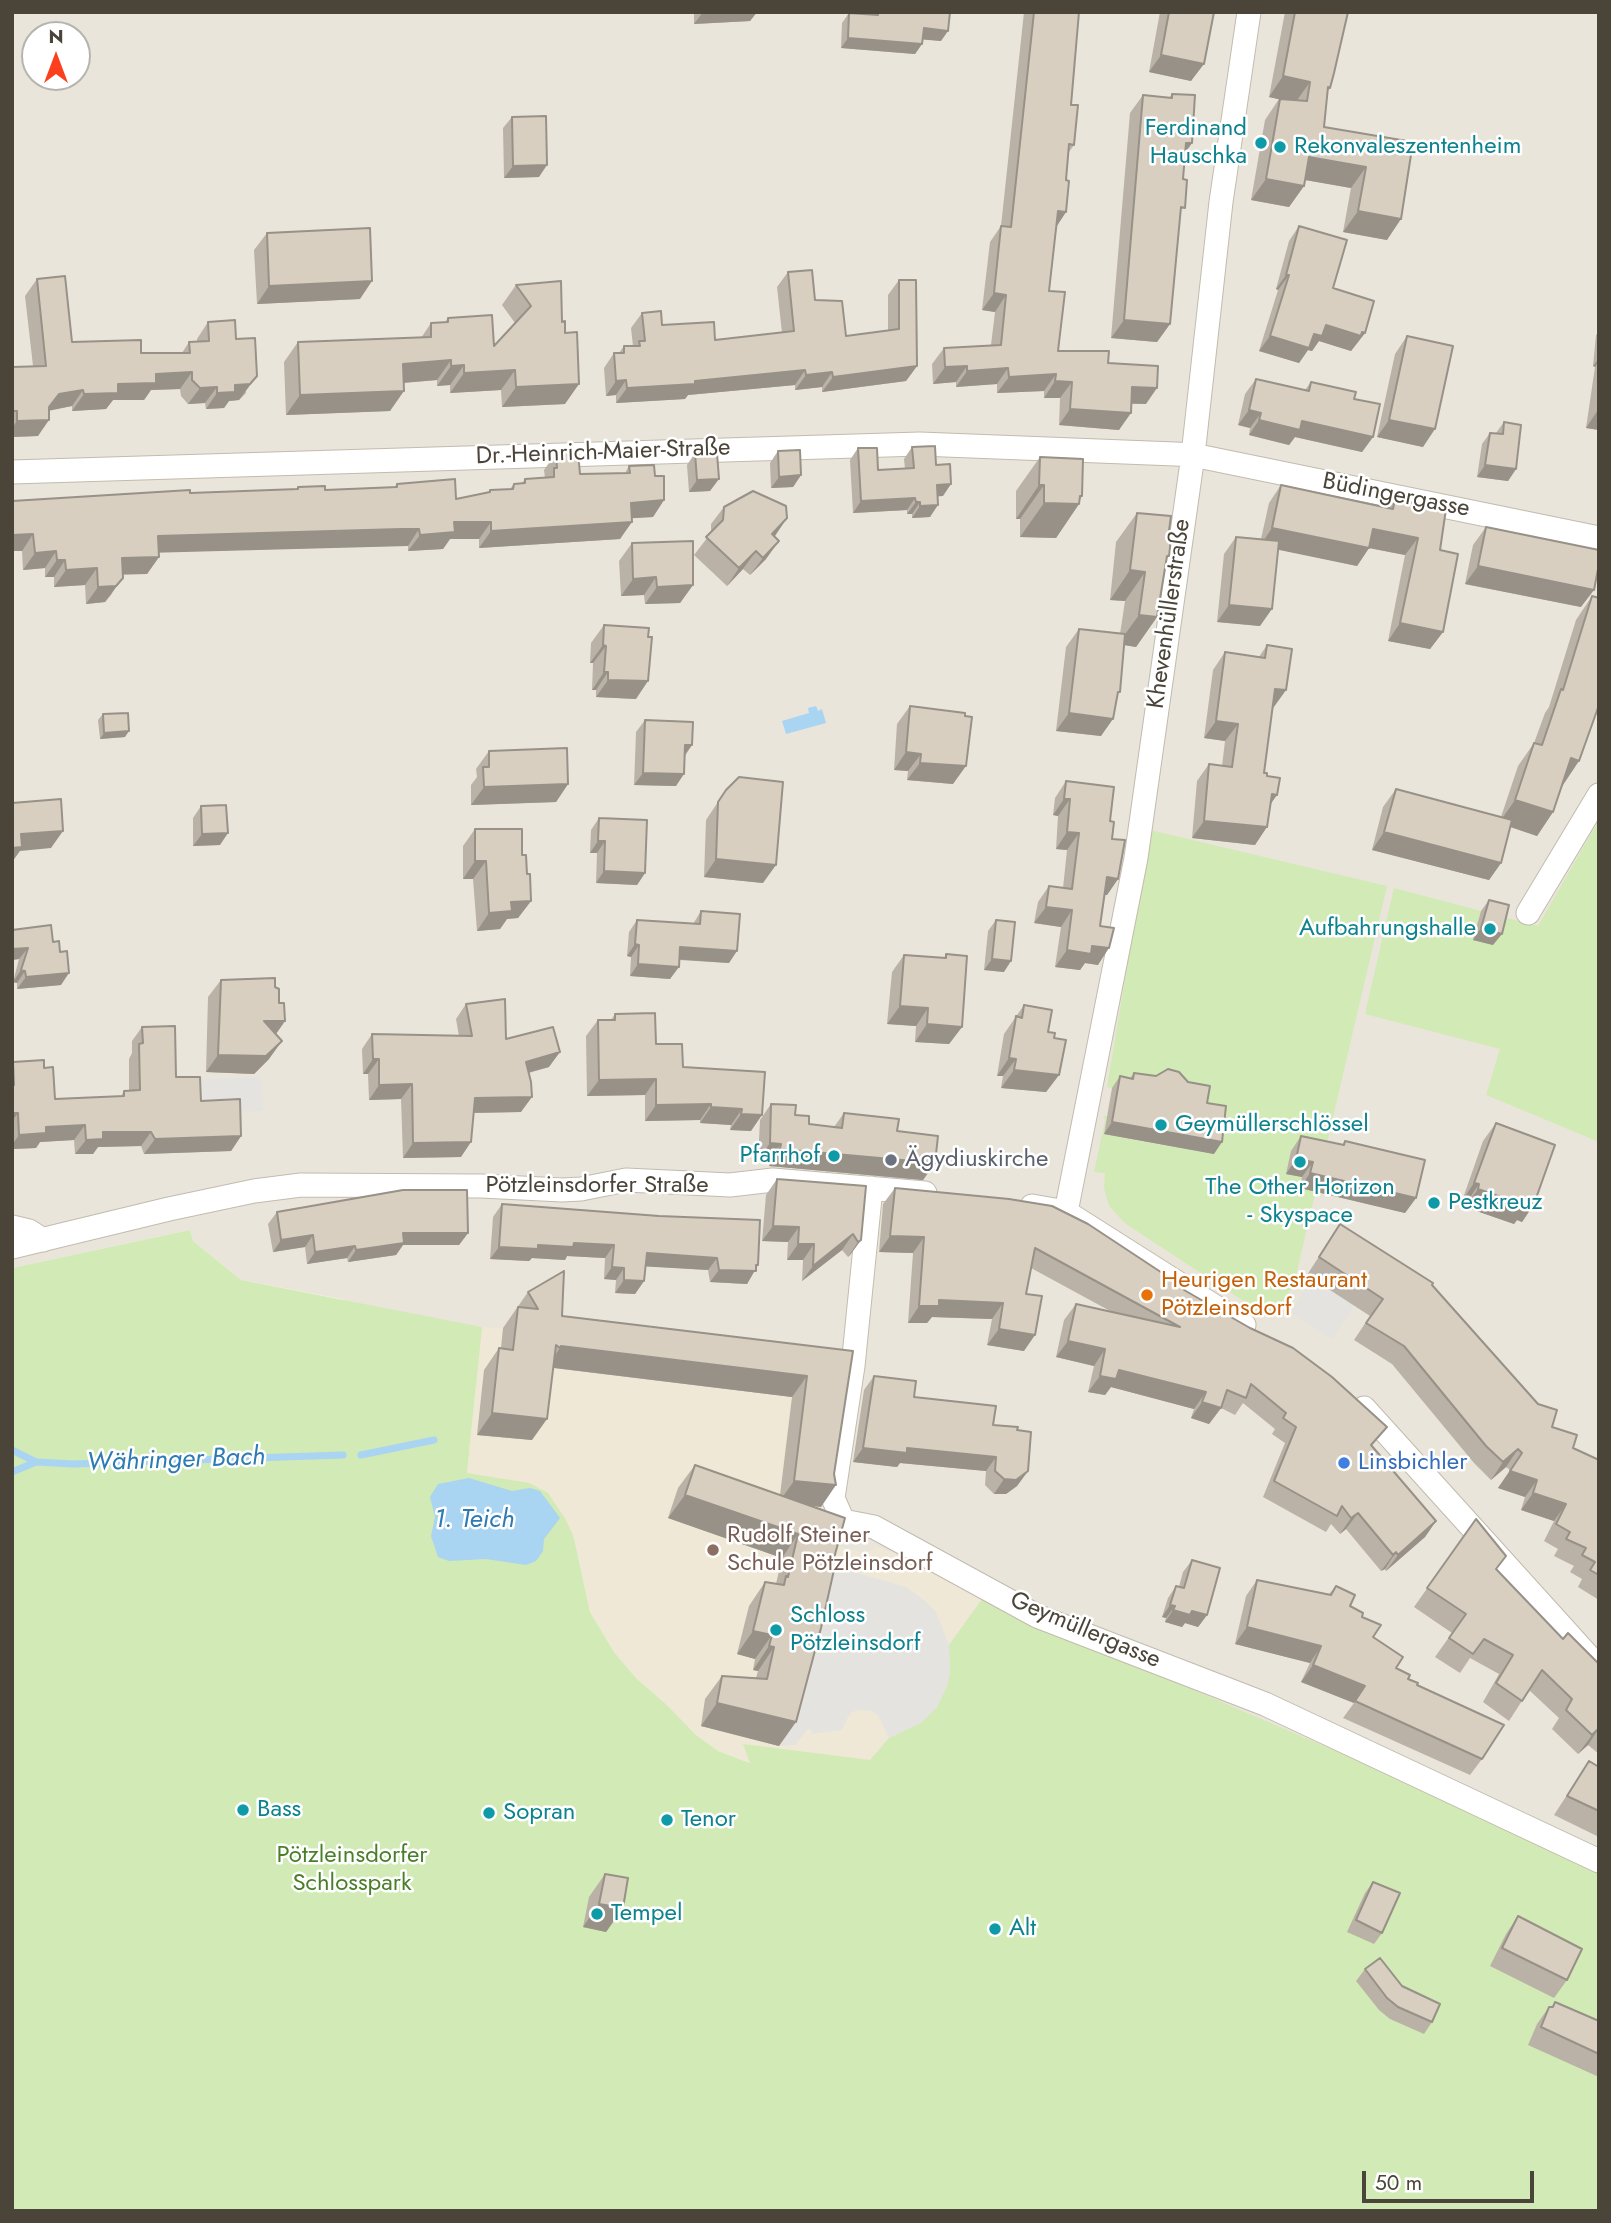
<!DOCTYPE html>
<html>
<head>
<meta charset="utf-8">
<style>
  body { margin:0 }
  #map { position:relative; width:1611px; height:2223px; overflow:hidden; background:#f6f3ec; font-family:Jost,sans-serif }
  canvas { display:block }
  .frame { position:absolute; inset:0; border:14px solid #4b4439; pointer-events:none }
  .north { position:absolute; left:21px; top:21px; width:70px; height:70px; box-sizing:border-box; background:#fff; border:2px solid #b7b4b0; border-radius:50%; rotate:0deg; font-size:19px; font-weight:700; line-height:28px; text-align:center; color:#4b4439 }
  .north::after { content:''; display:block; margin:auto; width:24px; height:32px; background:#fc3f1d; clip-path:polygon(50% 0,100% 100%,50% 72%,0 100%) }
  .scale { position:absolute; left:1362px; top:2171px; width:172px; height:32px; box-sizing:border-box; border:4px solid #4b4439; border-top:0; padding-left:9px; font-size:21px; line-height:24px; white-space:nowrap; color:#4b4439; -webkit-text-stroke:5px #fff; paint-order:stroke }
</style>
</head>
<body>
<div id="map">
<canvas width="1611" height="2223"></canvas>
<div class="frame"></div>
<div class="north">N</div>
<div class="scale">50 m</div>
</div>
<script>
const ctx = document.querySelector('canvas').getContext('2d');
ctx.lineJoin = 'round';
function fillPath(path, color) { ctx.fillStyle = color; ctx.fill(path, 'evenodd'); }
const poly = rows => new Path2D(rows.map(r => 'M' + r).join(''));
function strokePath(path, color, width, dash) { ctx.strokeStyle = color; ctx.lineWidth = width; ctx.lineCap = dash ? 'butt' : 'round'; ctx.setLineDash(dash || []); ctx.stroke(path); }
function label(font, color, halo, rows, align = 'center') {
  ctx.font = font + ' Jost,sans-serif'; ctx.lineWidth = 5; ctx.setLineDash([]); ctx.textBaseline = 'middle'; ctx.strokeStyle = halo; ctx.fillStyle = color; for (const [text, x, y, turn = 0] of rows) {
    ctx.save(); ctx.translate(x, y); ctx.rotate((+turn || 0) * Math.PI / 180); ctx.textAlign = isNaN(turn) ? turn : align; if (halo) ctx.strokeText(text, 0, 0); ctx.fillText(text, 0, 0); ctx.restore();
  }
}
fillPath(poly([
  [12,12,1599,12,1599,1874,1527,1839,948,1697,342,1299,241,1280,193,1241,190,1230,12,1268],
  [35,35,77,35,77,77,35,77]
]), '#eae5da');
fillPath(poly([
  [482,1327,532,1330,844,1373,825,1519,828,1544,865,1553,878,1547,944,1573,982,1599,948,1697,901,1761,751,1763,718,1751,696,1735,667,1705,636,1678,614,1652,590,1612,574,1538,467,1473]
]), '#efe8d6');
fillPath(poly([
  [1599,820,1599,1142,1486,1095,1500,1049,1365,1014,1394,888,1538,926],
  [1150,830,1387,886,1294,1284,1271,1319,1126,1224,1109,1206,1104,1188,1105,1173,1094,1172,1105,1120,1103,1116,1107,1116,1104,1133,1107,1135,1118,1133,1118,1137,1214,1154,1124,1091,1107,1087],
  [190,1230,193,1241,241,1280,482,1327,467,1473,529,1483,548,1493,566,1520,574,1538,590,1612,614,1652,636,1678,667,1705,696,1735,718,1751,750,1763,743,1744,870,1760,889,1738,920,1723,937,1707,947,1686,950,1673,949,1645,982,1599,1366,1764,1599,1874,1599,2211,12,2211,12,1268]
]), '#d2eab5');
fillPath(poly([
  [261,1077,263,1111,204,1115,202,1079],
  [1312,1277,1354,1305,1332,1339,1291,1313],
  [822,1563,906,1587,924,1600,936,1612,949,1645,950,1673,947,1686,937,1707,921,1723,889,1738,878,1715,872,1711,859,1710,852,1712,848,1717,842,1730,811,1734,812,1730,808,1729,795,1745,779,1746]
]), '#e5e3e0');
fillPath(poly([
  [816,706,818,711,822,709,826,723,786,734,782,721,809,713,808,708],
  [469,1478,512,1491,530,1488,540,1491,560,1518,544,1539,543,1551,536,1561,526,1565,486,1559,449,1561,438,1557,431,1536,435,1517,430,1497,438,1484]
]), '#a9d4f2');
strokePath(poly([
  [12,1450,36,1462,73,1464,343,1455],
  [361,1455,434,1440],
  [12,1472,36,1462]
]), '#a9d4f2', 7);
const minor = poly([
  [12,472,920,444,1175,454,1193,455,1599,538],
  [1528,913,1599,795],
  [871,1188,853,1366,833,1498,843,1521,874,1527,1037,1616,1265,1704,1599,1861],
  [1032,1206,1066,1212,1244,1325],
  [1066,1212,1136,858,1193,455,1221,202,1249,12],
  [12,1227,29,1231,43,1240],
  [12,1247,169,1209,254,1191,301,1185,481,1186,562,1190,581,1189,626,1180,730,1185,773,1180,925,1193],
  [1364,1408,1599,1668]
]);
strokePath(minor, '#c2bbae', 25);
strokePath(minor, '#fff', 23);
fillPath(poly([
  [694,12,757,12,750,21,694,24],
  [872,12,950,12,941,41,923,39,922,44,915,54,841,48,842,23,849,13,871,15],
  [1024,12,1079,12,1071,105,1074,145,1069,152,1066,180,1066,212,1056,226,1049,291,1058,351,1108,363,1146,404,1131,404,1119,430,1059,425,1060,398,1044,398,1044,391,997,393,997,384,956,387,956,382,933,384,932,364,944,348,991,345,995,312,982,310,990,242,1001,226],
  [1160,12,1214,12,1191,81,1149,72],
  [1285,12,1348,12,1330,88,1328,91,1324,127,1413,142,1387,240,1343,232,1351,188,1305,180,1304,186,1289,207,1251,200,1265,120,1279,99,1269,97],
  [1172,94,1192,143,1185,153,1170,324,1157,342,1111,338,1130,113,1143,95,1169,98],
  [512,117,539,177,504,178,503,128],
  [1299,226,1333,288,1365,333,1351,351,1319,341,1312,351,1308,350,1299,363,1259,351,1278,290,1276,289,1289,241],
  [267,233,360,299,257,304,254,250],
  [788,272,815,300,846,336,888,331,888,295,899,280,917,366,906,381,822,392,822,387,795,390,795,385,688,395,685,399,616,403,616,395,606,396,604,368,614,353,619,353,624,346,633,346,631,328,642,313,662,325,715,340,782,333,777,287],
  [37,279,72,342,141,353,182,353,189,342,197,342,197,339,208,322,236,339,246,393,239,400,229,401,224,408,206,409,205,403,188,404,181,396,180,389,151,390,144,400,113,400,106,409,72,411,72,406,49,410,38,436,12,437,12,367,33,366,25,296],
  [561,281,565,404,502,407,501,390,450,393,450,385,437,386,437,380,403,383,390,411,286,415,284,362,298,342,421,338,431,323,444,323,448,318,494,346,515,323,502,305,516,285],
  [1599,332,1599,430,1586,428,1595,367,1593,366,1596,335],
  [1407,336,1423,447,1377,437,1395,354],
  [1256,379,1305,390,1311,382,1354,399,1373,437,1362,452,1295,437,1289,445,1249,435,1250,428,1238,425,1245,394],
  [1504,422,1516,469,1508,481,1477,477,1482,444,1490,433,1496,433],
  [912,447,936,465,943,496,938,496,930,517,912,518,912,514,907,514,907,510,853,513,850,460,858,448,878,470,905,469,904,459],
  [778,451,801,475,793,487,771,488,770,463],
  [556,453,580,474,625,473,629,466,655,476,664,500,653,517,632,518,620,539,479,548,479,539,450,539,443,549,408,551,408,546,389,546,158,552,159,557,147,574,123,574,111,595,105,602,86,604,85,585,54,587,54,577,45,577,45,568,23,570,22,551,12,501,296,489,298,487,325,490,394,487,397,484,456,499,487,493,490,490,510,489,514,484,522,483,525,479,545,478,544,470],
  [695,453,710,491,689,492,687,465],
  [1040,457,1082,496,1080,499,1079,504,1056,538,1020,537,1020,519,1016,519,1016,491],
  [1281,485,1389,508,1395,499,1440,550,1443,632,1430,649,1388,641,1405,555,1369,548,1357,566,1278,549,1260,626,1217,622,1224,554,1236,537,1261,539,1269,503],
  [724,507,774,537,766,559,750,575,743,569,727,586,694,555,711,533,711,524],
  [1137,513,1168,538,1169,556,1166,560,1157,617,1136,647,1124,645,1117,698,1101,736,1056,731,1066,647,1079,629,1120,634,1125,601,1110,600,1116,542],
  [1486,527,1581,607,1465,584,1473,545],
  [632,543,693,585,680,603,645,604,644,595,621,596,619,561],
  [1592,596,1563,785,1553,812,1537,836,1510,827,1501,863,1489,880,1372,850,1383,807,1396,789,1501,817,1518,766,1534,743,1545,713,1549,707,1576,620],
  [604,625,636,699,596,697,596,690,592,690,593,663,590,663,591,643],
  [1267,645,1286,690,1273,708,1272,708,1264,773,1270,804,1255,845,1192,838,1197,781,1209,764,1222,766,1225,741,1204,738,1213,670,1225,652,1259,657],
  [910,706,953,784,907,780,908,771,894,770,897,724],
  [103,714,125,737,100,739,98,720],
  [645,720,692,745,685,756,676,786,634,785,636,732],
  [489,751,568,784,556,802,471,805,471,785,477,777,476,769],
  [1066,781,1110,821,1118,879,1107,895,1105,895,1100,926,1098,965,1085,963,1080,970,1055,967,1061,927,1034,923,1038,902,1049,886,1063,888,1067,850,1056,849,1058,816,1053,815,1055,798],
  [726,790,763,883,704,877,706,820],
  [201,806,220,845,193,846,193,818],
  [599,818,645,873,637,885,596,883,597,853,590,853,591,830],
  [475,829,522,855,527,874,531,901,518,918,507,919,500,929,477,931,473,879,463,879,463,846],
  [1489,900,1493,945,1473,940,1481,911],
  [701,911,729,963,679,960,670,979,630,976,631,957,627,956,629,932,637,920,693,924],
  [996,920,1004,972,984,970,988,931],
  [12,930,53,942,61,985,17,989,17,983,13,982,19,959,12,960],
  [946,954,962,1027,949,1044,915,1042,916,1026,887,1024,892,972,904,955,944,958],
  [221,980,275,987,285,1021,276,1034,269,1059,254,1074,206,1072,208,997],
  [466,1004,506,1039,549,1067,529,1073,521,1112,474,1113,461,1157,403,1158,401,1099,369,1100,368,1074,363,1074,362,1049,372,1034,459,1036,456,1019],
  [1024,1005,1054,1038,1059,1075,1046,1092,1001,1088,1003,1076,997,1076,1004,1034],
  [615,1014,656,1044,683,1067,765,1072,751,1131,730,1130,731,1125,700,1123,700,1120,645,1121,645,1095,587,1096,586,1036,598,1020,611,1020],
  [142,1027,176,1077,201,1101,241,1136,231,1151,144,1154,141,1146,98,1147,93,1154,75,1154,74,1140,40,1142,36,1148,12,1149,13,1062,44,1068,55,1099,121,1096,124,1091,129,1090,129,1059,132,1053,132,1041],
  [1134,1073,1188,1082,1207,1103,1214,1154,1104,1134,1112,1088,1120,1076,1130,1078],
  [771,1104,795,1115,809,1124,834,1127,844,1113,897,1131,935,1163,923,1180,769,1166,769,1161,758,1160,760,1120],
  [1496,1123,1534,1204,1522,1222,1517,1220,1514,1224,1465,1207,1467,1202,1462,1201,1483,1141],
  [1301,1136,1342,1145,1345,1141,1416,1198,1405,1213,1300,1188,1302,1177,1286,1174,1291,1151],
  [777,1179,861,1240,850,1255,848,1257,842,1250,802,1281,803,1260,787,1260,788,1242,762,1241,766,1195],
  [895,1188,1184,1290,1373,1447,1436,1521,1425,1537,1386,1571,1385,1569,1381,1571,1346,1529,1340,1534,1331,1524,1326,1532,1263,1497,1285,1443,1272,1434,1275,1429,1243,1403,1235,1415,1221,1408,1209,1424,1191,1418,1194,1409,1111,1387,1105,1395,1088,1392,1094,1366,1056,1357,1064,1320,1076,1304,1112,1312,1031,1268,1026,1294,1024,1351,987,1345,992,1319,932,1317,927,1323,908,1323,913,1253,879,1252,883,1204],
  [502,1204,758,1265,747,1284,710,1282,708,1270,646,1266,644,1281,635,1294,615,1293,616,1280,604,1279,605,1258,567,1256,565,1260,532,1258,529,1261,490,1259,493,1217],
  [277,1212,468,1233,459,1245,403,1245,396,1255,348,1262,347,1258,307,1264,305,1247,273,1252,268,1224],
  [1340,1224,1432,1285,1552,1427,1573,1448,1599,1460,1599,1600,1578,1587,1582,1579,1570,1572,1574,1566,1554,1556,1558,1549,1544,1541,1554,1521,1521,1510,1525,1497,1498,1488,1510,1470,1506,1467,1491,1480,1474,1463,1392,1364,1354,1340,1370,1316,1307,1275],
  [528,1292,562,1316,853,1351,821,1507,810,1505,779,1746,701,1726,705,1699,722,1676,756,1678,758,1671,753,1670,755,1659,737,1654,749,1606,765,1582,776,1584,782,1558,668,1518,678,1488,695,1465,780,1495,792,1397,553,1368,532,1440,477,1435,484,1370,499,1348,501,1348,503,1328],
  [874,1376,914,1397,993,1425,1017,1430,1028,1471,1017,1486,1006,1494,994,1494,985,1485,986,1471,900,1463,897,1467,853,1462,864,1390],
  [1476,1519,1496,1570,1563,1639,1599,1664,1599,1754,1588,1745,1578,1754,1552,1729,1559,1718,1529,1690,1509,1721,1483,1702,1499,1674,1470,1658,1460,1673,1435,1657,1452,1633,1414,1607],
  [1192,1560,1207,1615,1198,1627,1185,1623,1182,1627,1165,1622,1166,1618,1162,1617,1168,1598,1176,1586,1179,1587,1183,1572],
  [1257,1580,1329,1594,1336,1586,1350,1606,1362,1617,1373,1637,1396,1668,1417,1685,1482,1759,1470,1775,1343,1718,1354,1703,1301,1682,1310,1663,1235,1644,1246,1596],
  [1589,1761,1599,1767,1599,1837,1554,1815],
  [605,1874,623,1908,606,1932,583,1927,589,1897],
  [1373,1882,1382,1933,1374,1944,1347,1932,1365,1893],
  [1518,1916,1567,1980,1554,1998,1490,1966,1506,1934],
  [1365,1969,1402,1986,1432,2022,1424,2034,1390,2019,1379,2010,1356,1981],
  [1555,2002,1599,2021,1599,2077,1528,2045,1537,2024,1549,2007,1551,2007]
]), '#bab2a6');
fillPath(poly([
  [703,12,757,12,750,21,694,24],
  [924,28,948,31,941,41,916,39],
  [848,38,922,44,915,54,841,48],
  [1161,55,1204,64,1191,81,1149,72],
  [1283,76,1310,82,1295,103,1269,97],
  [1186,143,1192,143,1179,161],
  [1309,157,1366,167,1351,188,1294,178],
  [547,165,539,177,504,178,513,166],
  [1266,179,1304,186,1289,207,1251,200],
  [1058,211,1066,212,1055,229],
  [1358,211,1401,219,1387,240,1343,232],
  [1286,275,1289,275,1278,290,1276,289],
  [372,281,360,299,257,304,269,286],
  [994,293,1006,295,995,312,982,310],
  [1124,320,1170,324,1157,342,1111,338],
  [1326,325,1365,333,1351,351,1319,341,1312,351,1308,350,1299,363,1259,351,1270,336,1314,334],
  [1599,358,1599,361,1595,367,1593,366],
  [451,360,437,380,389,384,403,364],
  [464,365,450,385,437,386,451,366],
  [917,366,906,381,822,392,833,377],
  [967,366,956,382,933,384,945,367],
  [1008,368,997,384,956,387,967,371],
  [515,370,501,390,450,393,464,373],
  [805,370,795,385,688,395,685,399,616,403,627,388],
  [192,372,180,389,151,390,144,400,113,400,106,409,72,411,84,394,156,374],
  [832,372,822,387,795,390,806,375],
  [1056,374,1044,391,997,393,1009,377],
  [257,376,239,400,229,401,224,408,206,409,217,393],
  [626,380,616,395,606,396,616,381],
  [1055,381,1072,382,1060,398,1044,398],
  [579,384,565,404,502,407,516,387],
  [217,387,205,403,188,404,200,388],
  [1132,387,1157,388,1146,404,1121,403],
  [83,390,72,406,48,411,49,420,38,436,12,437,12,428,17,421,49,407,59,394],
  [404,391,390,411,286,415,300,395],
  [1070,409,1131,413,1119,430,1059,425],
  [1249,410,1261,413,1250,428,1238,425],
  [1598,410,1599,430,1586,428],
  [1259,420,1302,421,1373,437,1362,452,1295,437,1289,445,1249,435],
  [1389,420,1435,429,1423,447,1377,437],
  [1485,465,1516,469,1508,481,1477,477],
  [801,475,793,487,771,488,779,477],
  [719,479,710,491,689,492,697,480],
  [951,484,943,496,929,497,937,485],
  [1039,485,1044,485,1020,519,1016,519],
  [1080,496,1082,496,1077,504,1079,504,1056,538,1020,537,1044,503],
  [915,498,907,510,853,513,861,501],
  [664,500,653,517,619,519,631,503],
  [916,502,920,502,912,514,907,514],
  [938,505,930,517,912,518,920,506],
  [787,518,775,536,759,552,772,534],
  [454,522,491,522,479,539,450,539,443,549,408,551,420,535],
  [632,522,620,539,479,548,491,531],
  [1272,528,1373,529,1418,538,1405,555,1369,548,1357,566,1260,546],
  [419,529,408,546,146,553,158,536],
  [33,534,22,551,12,551,12,535],
  [779,541,766,559,750,575,763,558],
  [56,551,45,568,23,570,35,553],
  [756,551,743,569,727,586,739,568],
  [159,557,147,574,110,575,122,558],
  [57,560,65,560,54,577,45,577],
  [1478,566,1594,590,1581,607,1465,584],
  [97,568,85,585,54,587,66,570],
  [1130,570,1145,572,1125,601,1110,600],
  [656,577,644,595,621,596,633,579],
  [123,578,105,602,86,604,98,587],
  [693,585,680,603,645,604,657,587],
  [1229,605,1272,609,1260,626,1217,622],
  [1139,615,1157,617,1136,647,1118,644],
  [1400,623,1443,632,1430,649,1388,641],
  [603,645,606,646,593,663,590,663],
  [604,672,608,672,596,690,592,690],
  [608,680,648,681,636,699,596,697],
  [1275,689,1286,690,1273,708,1262,706],
  [1069,713,1113,719,1101,736,1056,731],
  [1216,721,1238,724,1225,741,1204,738],
  [129,731,125,737,100,739,104,733],
  [685,745,692,745,683,757],
  [906,752,921,754,908,771,894,770],
  [1571,758,1579,761,1563,785,1554,782],
  [920,763,966,766,953,784,907,780],
  [643,773,684,774,676,786,634,785],
  [568,784,556,802,471,805,484,787],
  [1272,794,1277,795,1265,812],
  [1064,799,1070,799,1058,816,1053,815],
  [1515,800,1553,812,1537,836,1499,823],
  [1204,821,1267,827,1255,845,1192,838],
  [63,831,51,848,20,851,12,862,12,847,21,834],
  [1067,832,1079,833,1067,850,1056,849],
  [1384,832,1501,863,1489,880,1372,850],
  [228,833,220,845,193,846,202,834],
  [598,841,605,841,597,853,590,853],
  [716,859,776,865,763,883,704,877],
  [475,861,486,861,473,879,463,879],
  [604,871,645,873,637,885,596,883],
  [1107,877,1118,879,1107,895,1096,894],
  [531,901,518,918,507,919,500,929,477,931,489,913,511,902],
  [1046,907,1072,910,1061,927,1034,923],
  [1481,928,1502,934,1493,945,1473,940],
  [635,944,639,945,631,957,627,956],
  [1092,946,1109,948,1098,965,1085,963,1080,970,1055,967,1067,950],
  [680,947,737,951,729,963,672,959],
  [28,948,19,959,12,960,12,949],
  [992,959,1011,961,1004,972,984,970],
  [638,964,679,967,670,979,630,976],
  [21,970,25,971,17,983,13,982],
  [69,973,61,985,17,989,26,977],
  [900,1006,928,1008,916,1026,887,1024],
  [264,1021,285,1021,273,1038],
  [927,1024,962,1027,949,1044,915,1042],
  [282,1041,269,1059,254,1074,206,1072,218,1055],
  [560,1052,549,1067,515,1076,526,1062],
  [1009,1058,1016,1059,1003,1076,997,1076],
  [373,1059,379,1059,368,1074,363,1074],
  [1014,1070,1059,1075,1046,1092,1001,1088],
  [656,1079,645,1095,587,1096,599,1080],
  [412,1084,401,1099,369,1100,379,1085],
  [532,1097,521,1112,465,1113,475,1098],
  [711,1104,700,1120,645,1121,656,1105],
  [711,1107,742,1109,731,1125,700,1123],
  [12,1113,18,1113,12,1121],
  [741,1114,762,1115,751,1131,730,1130],
  [1112,1122,1222,1142,1214,1154,1104,1134],
  [85,1125,74,1140,40,1142,36,1148,12,1149,12,1145,19,1135,46,1127],
  [103,1132,151,1132,141,1146,98,1147,93,1154,75,1154,86,1140],
  [241,1136,231,1151,144,1154,155,1139],
  [471,1142,461,1157,403,1158,413,1143],
  [770,1143,781,1144,769,1161,758,1160],
  [780,1149,935,1163,923,1180,769,1166],
  [1296,1159,1313,1162,1302,1177,1286,1174],
  [1310,1173,1416,1198,1405,1213,1300,1188],
  [1474,1183,1479,1184,1467,1202,1462,1201],
  [1478,1189,1528,1202,1534,1204,1522,1222,1517,1220,1514,1224,1465,1207],
  [773,1226,799,1227,788,1242,762,1241],
  [403,1233,468,1233,459,1245,403,1245,396,1255,348,1262,356,1250],
  [853,1234,842,1250,802,1281,813,1266],
  [313,1235,305,1247,273,1252,281,1240],
  [890,1236,924,1237,913,1253,879,1252],
  [861,1240,850,1255,848,1257,858,1242],
  [574,1243,614,1245,605,1258,567,1256,565,1260,532,1258,529,1261,490,1259,499,1247],
  [798,1244,814,1244,803,1260,787,1260],
  [355,1246,347,1258,307,1264,315,1252],
  [647,1253,717,1258,708,1270,638,1266],
  [756,1265,758,1265,747,1284,710,1282,719,1270],
  [612,1267,624,1268,616,1280,604,1279],
  [624,1280,644,1281,635,1294,615,1293],
  [939,1300,1003,1303,992,1319,932,1317,927,1323,908,1323,919,1306],
  [999,1329,1035,1335,1024,1351,987,1345],
  [1068,1341,1105,1349,1094,1366,1056,1357],
  [561,1346,807,1376,792,1397,547,1367,560,1348],
  [1119,1370,1206,1392,1194,1409,1111,1387,1105,1395,1088,1392,1100,1376],
  [1202,1402,1221,1408,1209,1424,1191,1418],
  [492,1413,547,1419,532,1440,477,1435],
  [863,1448,907,1448,996,1457,986,1471,900,1463,897,1467,853,1462],
  [1518,1449,1506,1467,1491,1480,1503,1462],
  [1028,1471,1017,1486,1006,1494,994,1494,1004,1479],
  [1510,1471,1537,1480,1525,1497,1498,1488],
  [794,1481,836,1485,821,1507,779,1502],
  [1533,1493,1566,1504,1554,1521,1521,1510],
  [685,1495,798,1534,782,1558,668,1518],
  [1358,1513,1346,1529,1340,1534,1351,1518],
  [1436,1521,1425,1537,1386,1571,1398,1555],
  [1396,1552,1385,1569,1381,1571,1393,1555],
  [1170,1605,1175,1606,1166,1618,1162,1617],
  [1173,1610,1192,1611,1207,1615,1198,1627,1185,1623,1182,1627,1165,1622],
  [1247,1627,1321,1646,1310,1663,1235,1644],
  [753,1631,772,1635,755,1659,737,1654],
  [769,1646,774,1647,758,1671,753,1670],
  [1313,1665,1365,1686,1354,1703,1301,1682],
  [717,1703,796,1722,779,1746,701,1726],
  [1599,1728,1588,1745,1578,1754,1592,1735],
  [599,1904,623,1908,606,1932,583,1927]
]), '#979187');
const building = poly([
  [878,12,950,12,948,31,924,28,922,44,848,38,849,13,878,15,878,12],
  [1034,12,1079,12,1071,105,1078,105,1074,145,1069,144,1066,180,1069,181,1066,212,1058,211,1049,291,1065,292,1058,351,1109,351,1108,363,1158,366,1157,388,1132,387,1131,413,1070,409,1072,382,1055,381,1056,374,1009,377,1008,368,967,371,967,366,945,367,944,348,1001,345,1006,295,994,293,1001,226,1011,227,1034,12],
  [1169,12,1214,12,1204,64,1161,55,1169,12],
  [1295,12,1348,12,1334,73,1330,88,1328,87,1324,127,1413,142,1401,219,1358,211,1366,167,1309,157,1304,186,1266,179,1280,99,1307,101,1310,82,1283,76,1295,12],
  [1172,94,1195,95,1192,143,1186,143,1183,179,1187,180,1185,208,1181,207,1170,324,1124,320,1143,95,1172,98,1172,94],
  [546,116,547,165,513,166,512,117,546,116],
  [1299,226,1347,240,1333,288,1374,301,1365,333,1362,332,1361,336,1326,325,1322,336,1314,334,1309,348,1270,336,1289,275,1286,275,1299,226],
  [370,228,372,281,269,286,267,233,370,228],
  [812,270,815,300,842,301,846,336,899,329,899,280,916,280,917,366,833,377,832,372,806,375,805,370,695,381,695,384,627,388,626,380,616,381,614,353,624,353,624,346,640,346,639,341,645,341,642,313,661,311,662,325,714,322,715,340,794,331,788,272,812,270],
  [65,276,72,342,141,340,141,353,190,353,189,342,209,341,208,322,235,320,236,339,255,338,257,376,250,384,235,385,235,392,217,393,217,387,200,388,192,380,192,372,156,374,156,383,118,384,118,393,84,394,83,390,59,394,49,407,49,420,17,421,17,411,12,411,12,367,46,366,37,279,65,276],
  [561,281,562,322,565,321,565,333,577,332,579,384,516,387,515,370,464,373,464,365,451,366,451,360,403,364,404,391,300,395,298,342,431,337,431,323,448,322,448,318,492,315,494,346,531,306,516,285,561,281],
  [1407,336,1453,346,1435,429,1389,420,1407,336],
  [1256,379,1309,391,1311,382,1356,392,1354,399,1380,404,1373,437,1302,421,1300,430,1259,420,1261,413,1249,410,1256,379],
  [1504,422,1521,425,1516,469,1485,465,1490,433,1503,434,1504,422],
  [935,446,936,465,950,464,951,484,937,485,938,505,920,506,920,502,916,502,915,498,861,501,858,448,877,448,878,470,914,468,912,447,935,446],
  [800,450,801,475,779,477,778,451,800,450],
  [578,452,580,474,630,473,629,466,654,465,655,476,664,476,664,500,631,503,632,522,491,531,491,522,454,522,455,532,420,535,419,529,401,529,158,536,159,557,122,558,123,578,116,586,98,587,97,568,66,570,65,560,57,560,56,551,35,553,33,534,12,535,12,501,190,490,190,493,298,489,298,487,325,486,325,490,397,487,397,484,455,479,456,499,490,492,490,490,513,489,514,484,525,483,525,479,554,477,554,468,557,468,556,453,578,452],
  [695,453,717,453,719,479,697,480,695,453],
  [1040,457,1083,459,1082,496,1080,496,1079,504,1044,503,1044,485,1039,485,1040,457],
  [1281,485,1393,509,1395,499,1446,509,1440,550,1458,554,1443,632,1400,623,1418,538,1373,529,1369,548,1272,528,1281,485],
  [753,491,786,506,787,518,772,534,779,541,763,558,756,551,739,568,706,537,723,520,724,507,753,491],
  [1137,513,1171,516,1168,538,1171,539,1169,556,1167,556,1157,617,1139,615,1145,572,1130,570,1137,513],
  [1486,527,1599,550,1599,564,1594,590,1478,566,1486,527],
  [1236,537,1279,541,1272,609,1229,605,1236,537],
  [693,541,693,585,657,587,656,577,633,579,632,543,693,541],
  [1592,596,1599,598,1599,705,1579,761,1571,758,1553,812,1515,800,1534,743,1542,745,1561,689,1563,690,1592,596],
  [604,625,649,628,648,637,652,637,648,681,608,680,608,672,604,672,606,646,603,645,604,625],
  [1079,629,1125,634,1120,692,1118,692,1113,719,1069,713,1079,629],
  [1267,645,1292,649,1286,690,1275,689,1264,773,1267,773,1267,776,1280,778,1277,795,1272,794,1267,827,1204,821,1209,764,1232,767,1238,724,1216,721,1225,652,1265,658,1267,645],
  [910,706,965,713,965,716,972,717,966,766,920,763,921,754,906,752,910,706],
  [128,713,129,731,104,733,103,714,128,713],
  [645,720,693,722,692,745,685,745,684,774,643,773,645,720],
  [567,748,568,784,484,787,483,767,489,767,489,751,567,748],
  [739,777,783,782,776,865,716,859,718,802,726,790,739,777],
  [1066,781,1114,787,1110,821,1114,822,1112,839,1125,840,1118,879,1107,877,1100,926,1114,928,1109,948,1092,946,1091,954,1067,950,1072,910,1046,907,1049,886,1072,889,1079,833,1067,832,1070,799,1064,799,1066,781],
  [1396,789,1512,820,1501,863,1384,832,1396,789],
  [61,799,63,831,21,834,22,847,12,848,12,803,61,799],
  [226,805,228,833,202,834,201,806,226,805],
  [599,818,647,820,645,873,604,871,605,841,598,841,599,818],
  [475,829,522,829,522,855,526,855,527,874,530,874,531,901,511,902,512,911,489,913,486,861,475,861,475,829],
  [1489,900,1509,905,1502,934,1481,928,1489,900],
  [701,911,740,914,737,951,680,947,679,967,638,964,639,945,635,944,637,920,700,924,701,911],
  [996,920,1015,922,1011,961,992,959,996,920],
  [51,925,53,942,59,941,60,952,67,951,69,973,26,977,25,971,21,970,28,948,12,949,12,930,51,925],
  [946,954,967,956,962,1027,927,1024,928,1008,900,1006,904,955,946,958,946,954],
  [275,978,275,987,279,989,279,1003,284,1003,285,1021,264,1021,282,1041,266,1056,218,1055,221,980,275,978],
  [505,999,506,1039,553,1027,560,1052,526,1062,531,1082,532,1097,475,1098,471,1142,413,1143,412,1084,379,1085,379,1059,373,1059,372,1034,472,1036,466,1004,505,999],
  [1024,1005,1052,1010,1048,1032,1055,1033,1054,1038,1066,1040,1059,1075,1014,1070,1016,1059,1009,1058,1015,1023,1016,1016,1022,1018,1024,1005],
  [655,1013,656,1044,682,1044,683,1067,765,1072,762,1115,741,1114,742,1109,711,1107,711,1104,656,1105,656,1079,599,1080,598,1020,615,1020,615,1014,655,1013],
  [175,1026,176,1077,200,1077,201,1101,240,1099,241,1136,155,1139,151,1132,103,1132,103,1139,86,1140,85,1125,46,1127,46,1133,19,1135,18,1113,12,1113,12,1085,14,1085,13,1062,44,1060,44,1068,53,1067,55,1099,124,1096,124,1091,140,1090,139,1044,143,1043,142,1027,175,1026],
  [1168,1069,1179,1072,1188,1082,1210,1086,1207,1103,1226,1106,1222,1142,1112,1122,1120,1076,1133,1079,1134,1073,1156,1076,1168,1069],
  [771,1104,796,1105,795,1115,809,1116,809,1124,842,1128,844,1113,899,1119,897,1131,938,1136,935,1163,780,1149,781,1144,770,1143,771,1104],
  [1496,1123,1555,1145,1534,1204,1528,1202,1527,1206,1478,1189,1479,1184,1474,1183,1496,1123],
  [1301,1136,1344,1145,1345,1141,1425,1160,1416,1198,1310,1173,1313,1162,1296,1159,1301,1136],
  [777,1179,866,1186,861,1240,858,1242,853,1234,813,1266,814,1244,798,1244,799,1227,773,1226,777,1179],
  [895,1188,1009,1199,1052,1206,1088,1224,1185,1288,1184,1290,1250,1328,1293,1348,1332,1377,1387,1427,1371,1445,1436,1521,1398,1555,1396,1552,1393,1555,1358,1513,1351,1518,1342,1506,1337,1516,1274,1481,1296,1427,1283,1418,1286,1413,1251,1384,1246,1398,1227,1390,1221,1408,1202,1402,1206,1392,1119,1370,1116,1379,1100,1376,1105,1349,1068,1341,1076,1304,1180,1327,1035,1248,1026,1294,1042,1296,1035,1335,999,1329,1003,1303,939,1300,939,1306,919,1306,924,1237,890,1236,895,1188],
  [403,1190,467,1190,468,1233,403,1233,404,1243,356,1250,355,1246,315,1252,313,1235,281,1240,277,1212,403,1190],
  [502,1204,659,1216,760,1220,758,1265,756,1265,756,1271,719,1270,717,1258,647,1253,644,1281,624,1280,624,1268,612,1267,614,1245,574,1243,573,1247,538,1245,538,1249,499,1247,502,1204],
  [1340,1224,1433,1283,1432,1285,1538,1404,1557,1410,1552,1427,1577,1435,1573,1448,1599,1460,1599,1575,1590,1570,1595,1562,1582,1555,1586,1548,1566,1539,1570,1532,1556,1524,1566,1504,1533,1493,1537,1480,1510,1471,1522,1453,1518,1449,1503,1462,1486,1446,1404,1346,1366,1323,1383,1299,1319,1257,1340,1224],
  [564,1271,562,1316,853,1351,834,1474,836,1485,794,1481,807,1376,561,1346,560,1348,556,1345,547,1419,492,1413,499,1348,513,1350,518,1307,538,1309,528,1292,564,1271],
  [874,1376,916,1381,914,1397,996,1406,993,1425,1018,1427,1017,1430,1031,1432,1028,1471,1016,1480,1004,1479,995,1471,996,1457,907,1448,907,1453,863,1448,874,1376],
  [695,1465,845,1518,831,1569,834,1570,821,1628,796,1722,717,1703,722,1676,767,1679,774,1647,769,1646,772,1635,753,1631,765,1582,784,1585,786,1576,788,1577,798,1534,685,1495,695,1465],
  [1476,1519,1506,1556,1496,1569,1563,1639,1568,1633,1599,1664,1599,1728,1592,1735,1566,1710,1572,1699,1542,1670,1522,1701,1496,1683,1513,1655,1484,1639,1473,1654,1449,1638,1466,1614,1427,1588,1476,1519],
  [1192,1560,1220,1568,1207,1615,1192,1611,1190,1615,1173,1610,1175,1606,1170,1605,1176,1586,1184,1588,1192,1560],
  [1257,1580,1331,1595,1336,1586,1355,1595,1350,1606,1363,1613,1362,1617,1381,1625,1373,1637,1403,1657,1396,1668,1410,1675,1408,1679,1418,1683,1417,1685,1504,1725,1482,1759,1355,1701,1365,1686,1313,1665,1321,1646,1247,1627,1257,1580],
  [1589,1761,1599,1767,1599,1811,1567,1796,1589,1761],
  [605,1874,628,1878,623,1908,599,1904,605,1874],
  [1373,1882,1400,1893,1382,1933,1356,1920,1373,1882],
  [1518,1916,1582,1949,1567,1980,1502,1948,1518,1916],
  [1380,1958,1402,1986,1440,2004,1432,2022,1398,2007,1387,1998,1365,1969,1380,1958],
  [1555,2002,1599,2021,1599,2054,1541,2027,1549,2007,1553,2007,1555,2002]
]);
fillPath(building, '#d8cfc1');
strokePath(building, '#979187', 2);
for (const [x, y, r, color] of [
  [1261,143,7,"#0f9aa8"],
  [1280,147,7,"#0f9aa8"],
  [1490,929,7,"#0f9aa8"],
  [1161,1125,7,"#0f9aa8"],
  [834,1156,7,"#0f9aa8"],
  [891,1160,7,"#6b7280"],
  [1300,1162,7,"#0f9aa8"],
  [1434,1203,7,"#0f9aa8"],
  [1147,1295,7,"#e8710a"],
  [1344,1463,7,"#3f7fe0"],
  [713,1550,7,"#8d6e63"],
  [776,1630,7,"#0f9aa8"],
  [243,1810,7,"#0f9aa8"],
  [489,1813,7,"#0f9aa8"],
  [667,1820,7,"#0f9aa8"],
  [597,1914,7,"#0f9aa8"],
  [995,1929,7,"#0f9aa8"]
]) { const dot = new Path2D(); dot.arc(x, y, r, 0, 2 * Math.PI); ctx.fillStyle = color; ctx.fill(dot); strokePath(dot, '#fff', 2.5); }
label('24px', '#0d838f', '#fff', [
  ["Ferdinand",1247,129,"right"],
  ["Hauschka",1247,157,"right"],
  ["Rekonvaleszentenheim",1294,147],
  ["Aufbahrungshalle",1476,929,"right"],
  ["Geymüllerschlössel",1175,1125],
  ["Pfarrhof",820,1156,"right"],
  ["The Other Horizon",1300,1188,"center"],
  ["- Skyspace",1300,1216,"center"],
  ["Pestkreuz",1448,1203],
  ["Schloss",790,1616],
  ["Pötzleinsdorf",790,1644],
  ["Bass",257,1810],
  ["Sopran",503,1813],
  ["Tenor",681,1820],
  ["Tempel",611,1914],
  ["Alt",1009,1929]
], 'left');
label('24px', '#4b4439', '#fff', [
  ["Dr.-Heinrich-Maier-Straße",603,453,-2],
  ["Büdingergasse",1396,496,11],
  ["Khevenhüllerstraße",1170,614,-82],
  ["Pötzleinsdorfer Straße",597,1186],
  ["Geymüllergasse",1085,1631,23]
]);
label('24px', '#5b616d', '#fff', [
  ["Ägydiuskirche",905,1160]
], 'left');
label('24px', '#c56008', '#fff', [
  ["Heurigen Restaurant",1161,1281],
  ["Pötzleinsdorf",1161,1309]
], 'left');
label('24px', '#366cbe', '#fff', [
  ["Linsbichler",1358,1463]
], 'left');
label('24px', '#785e54', '#fff', [
  ["Rudolf Steiner",727,1536],
  ["Schule Pötzleinsdorf",727,1564]
], 'left');
label('24px', '#4a7f2a', '#fff', [
  ["Pötzleinsdorfer",352,1856],
  ["Schlosspark",352,1884]
]);
label('italic 26px', '#2e7ab2', '#fff', [
  ["Währinger Bach",176,1461,-2],
  ["1. Teich",474,1521]
]);
</script>
</body>
</html>
